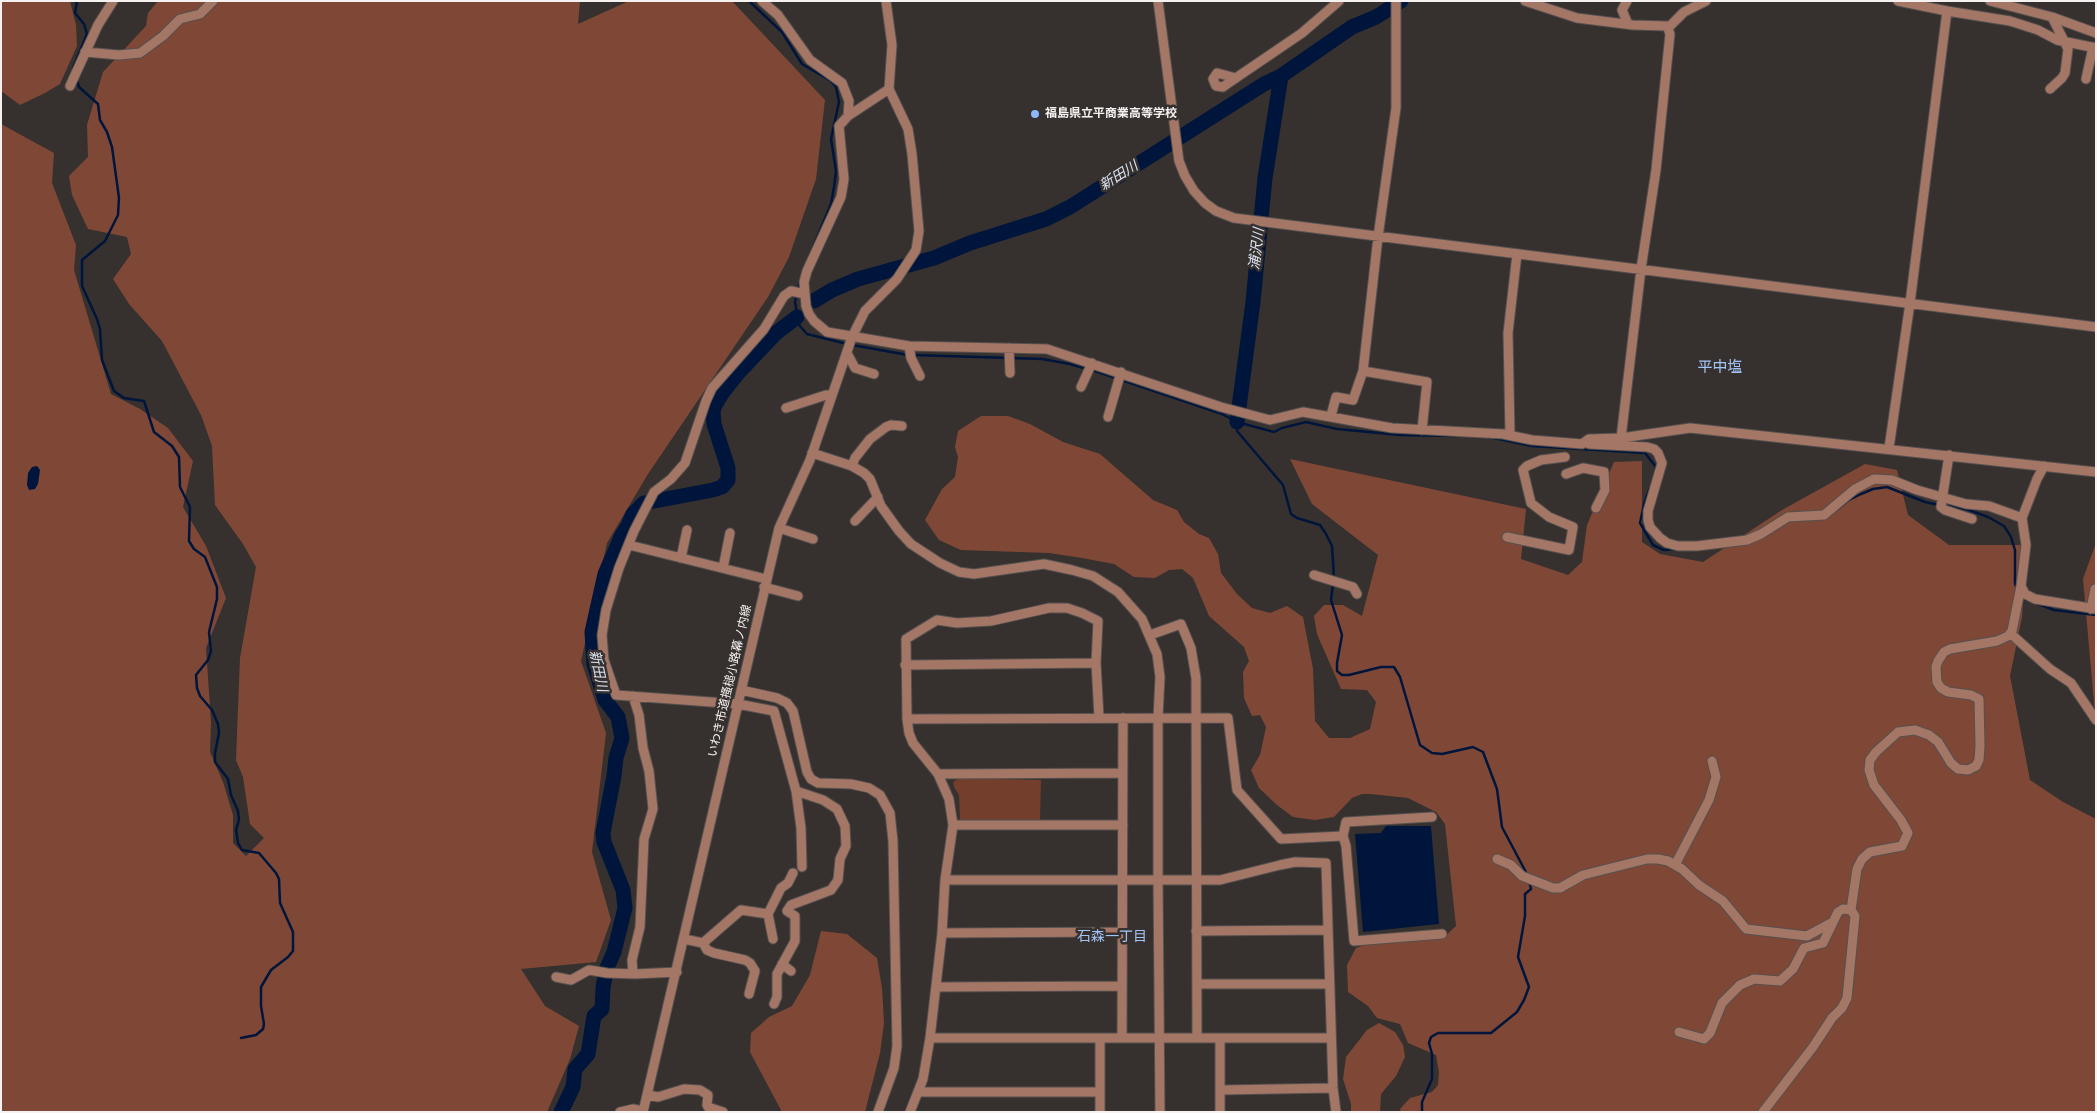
<!DOCTYPE html>
<html>
<head>
<meta charset="utf-8">
<style>
  body { margin:0 }
  #map { position:relative; width:2097px; height:1113px; overflow:hidden; background:#36312f; font-family:"PT Sans Narrow",sans-serif }
  canvas { display:block }
  .frame { position:absolute; inset:0; border:2px solid #f5f2f1; pointer-events:none }
</style>
</head>
<body>
<div id="map">
<canvas width="2097" height="1113"></canvas>
<div class="frame"></div>
</div>
<script>
const ctx = document.querySelector('canvas').getContext('2d');
ctx.lineJoin = 'round';
function fillPath(path, color) { ctx.fillStyle = color; ctx.fill(path, 'evenodd'); }
const poly = rows => new Path2D(rows.map(r => 'M' + r).join(''));
function strokePath(path, color, width, dash) { ctx.strokeStyle = color; ctx.lineWidth = width; ctx.lineCap = dash ? 'butt' : 'round'; ctx.setLineDash(dash || []); ctx.stroke(path); }
function label(font, color, halo, rows, align = 'center') {
  ctx.font = font + ' "PT Sans Narrow","Noto Sans JP",sans-serif'; ctx.lineWidth = 5; ctx.setLineDash([]); ctx.textBaseline = 'middle'; ctx.strokeStyle = halo; ctx.fillStyle = color; for (const [text, x, y, turn = 0] of rows) {
    ctx.save(); ctx.translate(x, y); ctx.rotate((+turn || 0) * Math.PI / 180); ctx.textAlign = isNaN(turn) ? turn : align; if (halo) ctx.strokeText(text, 0, 0); ctx.fillText(text, 0, 0); ctx.restore();
  }
}
fillPath(poly([
  [960,778,1041,780,1040,820,960,820,959,795,954,787,953,782]
]), '#733e2c');
fillPath(poly([
  [1,1,70,1,76,25,77,46,60,84,45,93,20,105,1,91],
  [158,1,580,1,578,24,629,1,732,1,825,100,816,179,789,257,768,297,648,474,607,543,581,661,606,733,592,852,611,920,596,962,521,969,545,1006,579,1026,570,1059,547,1112,1,1112,1,124,54,153,52,183,76,245,74,270,111,394,140,409,168,428,193,461,183,507,206,546,226,598,206,648,211,722,210,752,223,782,233,815,233,843,246,856,264,838,250,824,243,777,236,760,240,658,256,567,243,544,215,505,212,446,201,415,162,341,129,304,113,279,131,254,127,237,88,229,72,195,69,176,88,157,87,125,103,72,146,26,148,13],
  [981,416,1008,416,1030,424,1063,442,1100,454,1153,500,1177,510,1184,522,1199,534,1209,538,1218,554,1221,573,1237,594,1252,608,1270,613,1287,606,1303,617,1313,669,1315,721,1329,738,1350,738,1370,729,1376,702,1367,690,1341,689,1317,634,1314,616,1324,605,1343,605,1362,616,1378,555,1312,504,1290,459,1526,509,1521,559,1568,575,1582,562,1587,525,1614,462,1642,461,1642,542,1660,554,1703,562,1782,510,1865,464,1897,470,1908,515,1949,545,2026,545,2022,617,2010,676,2030,780,2063,802,2096,819,2096,1112,1401,1112,1400,1109,1410,1098,1432,1092,1438,1085,1439,1072,1436,1055,1408,1043,1400,1024,1377,1018,1368,1006,1348,992,1347,965,1356,948,1377,940,1443,938,1456,926,1445,824,1436,812,1408,798,1371,794,1362,794,1352,798,1334,817,1315,820,1293,817,1277,805,1259,788,1251,770,1260,755,1266,727,1260,715,1252,716,1244,698,1243,672,1249,661,1244,647,1209,616,1193,578,1182,569,1169,570,1155,578,1134,577,1114,564,1082,558,1049,553,961,550,939,540,925,520,942,489,955,477,958,457,955,447,958,431],
  [2096,543,2096,725,2083,579],
  [821,931,847,934,877,958,882,988,884,1023,880,1053,865,1112,782,1112,750,1052,751,1033,769,1017,792,1006,810,975],
  [1379,1023,1395,1032,1403,1045,1405,1057,1396,1076,1381,1094,1380,1112,1351,1112,1351,1104,1343,1079,1346,1057,1367,1030]
]), '#7f4836');
fillPath(poly([
  [37,466,40,470,38,484,35,489,29,490,27,485,28,473,32,467],
  [1386,826,1431,826,1439,924,1363,932,1355,834,1381,833]
]), '#00153c');
strokePath(poly([
  [749,1,782,32,802,64,831,81,836,87,839,102,831,139,836,171,834,187,831,204,809,257],
  [74,70,73,68,87,34,84,24,75,13,77,1],
  [76,78,79,87,98,104,100,120,107,132,112,147,119,198,118,215,105,241,82,260,82,286,97,319,100,329,102,360,114,391,124,398,144,401,154,432,172,446,179,457,180,487,190,507,189,541,194,549,205,557,217,587,217,599,209,632,211,651,208,660,196,675,197,688,200,696,212,710,218,724,219,733,215,753,215,762,228,779,231,795,238,811,239,820,236,830,238,843,242,850,259,853,276,873,279,879,280,903,293,932,293,951,288,957,271,970,261,987,261,1006,264,1024,263,1029,256,1035,241,1038],
  [800,281,795,302,799,325,807,334,847,344],
  [852,345,908,355],
  [914,355,1042,359,1070,364,1087,369],
  [1092,370,1222,414,1237,422,1274,432,1282,428,1306,422,1337,429,1400,435,1456,436],
  [1237,423,1237,431,1283,485,1291,514,1297,518,1320,525,1326,534,1332,546,1334,578],
  [1489,437,1532,446,1645,453,1656,467,1655,473],
  [1650,488,1644,504,1640,523,1653,545,1664,550,1675,549],
  [1944,505,1969,510,1988,517,2004,526,2011,537,2015,550,2015,584,2017,588],
  [1826,518,1849,500,1861,494,1873,489,1887,487,1925,502,1939,505],
  [1333,584,1331,600,1342,635,1337,663,1337,671,1342,675,1349,675,1381,667,1394,667,1400,677,1420,745,1432,753,1442,754,1473,747,1483,752,1497,789,1502,827,1528,876],
  [2022,598,2054,610,2096,615],
  [1422,1112,1422,1102,1432,1079,1432,1054,1429,1043,1431,1037,1438,1033,1491,1033,1517,1012,1524,1000,1529,987,1518,957,1525,916,1525,894,1531,889,1529,881]
]), '#00153c', 2.5);
strokePath(poly([
  [814,301,832,290,858,279,934,258,970,243,1046,219,1070,207,1264,84,1281,76,1352,27,1376,17,1401,1],
  [1237,422,1253,302,1265,178,1281,76],
  [561,1112,573,1087,575,1069,588,1054,594,1016,602,1009,603,988,606,970,614,952,625,908,623,890,604,842,603,833,614,776,616,758,622,738,618,717,605,700,594,664,592,632,605,574,622,535,628,526,633,514,644,503,713,490,722,487,728,480,728,468,714,424,713,412,715,405,723,392,738,373,776,333,797,317]
]), '#00153c', 15);
const minor = poly([
  [762,1,778,15,810,60,842,83,849,101,848,116,839,126,844,179,841,197,807,271,804,282,806,306,809,314,814,321,827,332,909,346,1047,349,1221,407,1270,420,1303,412,1392,428,1503,434,1532,440,1582,444,1589,439,1621,438,1690,428,2096,472],
  [1158,1,1179,161,1185,176,1194,191,1205,203,1216,211,1234,218,2096,327],
  [1525,1,1577,18,1633,25,1667,26,1670,34,1656,170,1641,269,1621,438],
  [1627,1,1622,10,1628,24],
  [1898,1,1947,11],
  [1990,1,2052,17,2096,33],
  [1668,28,1684,12,1706,1],
  [85,52,119,55,140,53,163,36,180,19,200,14,213,1],
  [1236,78,1217,73,1213,79,1216,86,1223,87,1227,84,1302,33,1339,1],
  [2086,79,2093,47],
  [70,86,98,25,113,1],
  [2050,89,2062,78,2065,73,2068,49,2052,17],
  [848,116,889,89],
  [909,346,911,358,920,376],
  [1009,348,1010,373],
  [847,353,855,368,874,374],
  [1363,371,1427,382,1422,430],
  [1081,387,1092,363],
  [786,408,826,395,832,395],
  [1331,416,1336,397,1353,400,1363,371,1378,237,1396,108,1396,1],
  [1108,417,1121,372],
  [1510,435,1508,333,1517,254],
  [1589,444,1647,447,1654,449,1658,453,1662,463,1648,511,1648,520,1650,527,1660,538,1667,543,1678,546,1697,546,1747,540,1761,534,1788,517,1824,515,1855,489,1874,479,1892,480,1917,490,1966,504,1989,506,2022,518],
  [1889,448,1910,303,1947,11,2010,21,2038,30,2057,40,2096,48],
  [812,453,852,466,864,473,870,479,881,506,899,531,911,544,940,563,959,572,974,574,1044,564,1072,570,1093,576,1118,592,1142,619,1157,654,1160,677,1158,718,1158,879,1160,1112],
  [1949,455,1941,507,1945,510,1972,519],
  [852,466,855,458,870,439,886,427,891,425,902,426],
  [2044,466,2037,479,2022,518,2026,545,2021,586,2025,594,2035,599,2096,609],
  [1566,474,1583,468,1604,472,1605,490,1596,508],
  [855,521,878,497],
  [779,528,813,539],
  [1507,537,1569,550,1573,527,1549,517,1531,503,1523,470,1527,466,1541,460,1565,457],
  [629,545,766,579],
  [681,558,687,530],
  [723,568,730,533],
  [1314,575,1353,587,1357,594],
  [764,587,798,596],
  [2091,609,2095,589],
  [2010,633,2050,669,2071,683,2096,720],
  [1150,635,1181,624,1191,648,1196,678,1197,1038],
  [905,665,1096,663],
  [741,690,777,698,787,703,793,711,807,772,811,779,818,783,851,784,869,788,880,795,890,813,893,841,897,1046,894,1068,878,1112],
  [633,696,639,715,643,748,649,771,653,809,644,839,640,927,632,960,633,974],
  [907,719,1228,718,1237,790,1281,839,1343,836],
  [938,774,1123,773],
  [1432,817,1346,822,1343,836,1346,846,1354,941,1442,934],
  [953,825,1123,825],
  [1497,859,1511,865,1522,876,1553,888,1560,888,1583,875,1647,859,1658,859,1668,861,1682,869,1699,885,1723,901,1746,929,1807,936,1831,923],
  [1675,865,1709,800,1716,777,1712,761],
  [802,867,801,828,796,791,774,711,738,704,616,695,604,660,602,635,606,610,619,568,634,531,654,492,671,479,685,463,706,401,712,388,764,329,784,296,791,291,805,294],
  [945,880,1220,880,1280,865,1295,862,1326,863,1333,1088,1336,1112],
  [1851,910,1857,869,1862,859,1870,852,1902,846,1908,833,1901,820,1874,785,1869,770,1870,760,1876,752,1898,732,1915,730,1929,735,1938,742,1951,763,1958,769,1968,770,1976,766,1979,760,1980,746,1979,699,1971,695,1948,692,1941,688,1937,682,1936,667,1938,661,1944,652,1950,649,1997,641,2008,636,2012,631,2021,586],
  [1196,931,1328,930],
  [942,933,1123,932],
  [684,939,703,943,707,950,714,953,745,960,750,963,755,971,749,994],
  [773,939,768,914,781,888,788,883,793,873],
  [703,943,741,910,768,914],
  [782,964,791,971],
  [556,977,571,980,589,970,607,973,635,974,677,972],
  [1197,984,1329,984],
  [936,987,1122,986],
  [774,1004,777,997,777,974,795,941,795,916,787,911,791,905,831,890,838,880,840,859,846,846,845,826,837,809,823,800,796,791],
  [1679,1032,1704,1039,1710,1033,1722,1003,1740,985,1754,979,1780,981,1793,969,1804,948,1823,943,1838,912,1843,909,1851,910,1855,916,1847,998,1842,1008,1832,1018,1813,1047,1763,1112],
  [930,1038,1331,1038],
  [1100,1038,1100,1112],
  [1122,1038,1123,718],
  [1220,1038,1220,1112],
  [1220,1090,1333,1088],
  [919,1092,1100,1092],
  [648,1095,658,1097,684,1089,700,1090,708,1095,707,1105,708,1107,723,1112],
  [620,1112,633,1109,643,1111],
  [643,1112,779,528,810,460,852,337,865,311,897,279,916,250,919,231,912,154,908,129,889,89,892,45,886,1],
  [910,1112,923,1079,930,1038,942,933,945,880,953,825,949,799,938,774,913,743,909,733,907,719,906,639,937,620,957,623,991,621,1049,608,1067,608,1082,613,1098,621,1096,663,1099,717]
]);
strokePath(minor, '#55504e', 11);
strokePath(minor, '#a47666', 9);
for (const [x, y, r, color] of [
  [1035,114,5,"#8db9fc"]
]) { const dot = new Path2D(); dot.arc(x, y, r, 0, 2 * Math.PI); ctx.fillStyle = color; ctx.fill(dot); strokePath(dot, '#36312f', 2); }
label('bold 12px', '#f5f2f1', '#36312f', [
  ["福島県立平商業高等学校",1045,114]
], 'left');
label('12px', '#f5f2f1', '#36312f', [
  ["いわき市道搔槌小路幕ノ内線",730,681,-77]
]);
label('italic 14px', '#dbe4f3', '#36312f', [
  ["新田川",1119,176,-32],
  ["浦沢川",1257,249,-83],
  ["新田川",598,671,78]
]);
label('14px', '#a3c4f6', '#36312f', [
  ["石森一丁目",1112,937]
]);
label('15px', '#a3c4f6', '#36312f', [
  ["平中塩",1720,368]
]);
</script>
</body>
</html>
